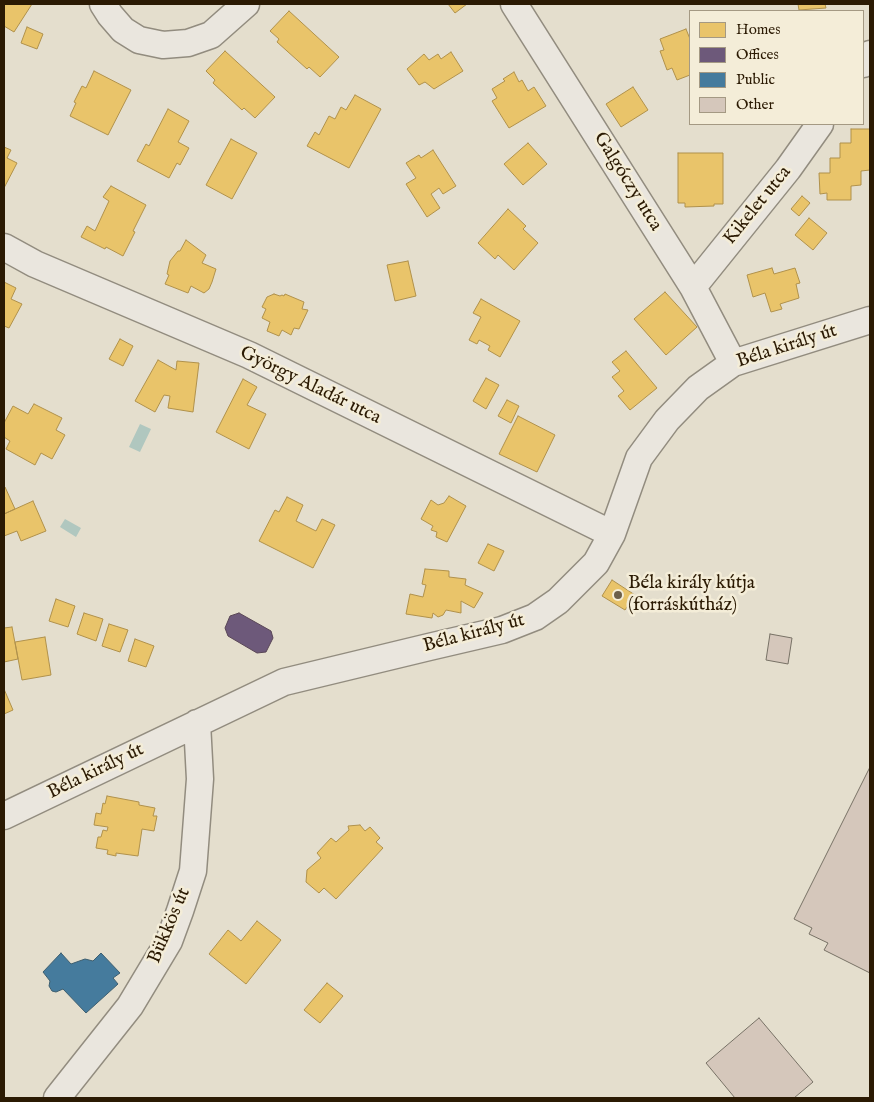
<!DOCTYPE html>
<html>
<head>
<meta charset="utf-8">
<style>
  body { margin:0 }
  #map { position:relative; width:874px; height:1102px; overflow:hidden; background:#e4decd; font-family:"IM FELL English",serif }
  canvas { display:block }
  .frame { position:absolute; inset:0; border:5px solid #2b1a03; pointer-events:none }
  .legend { position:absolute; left:689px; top:10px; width:175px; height:115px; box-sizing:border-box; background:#f4edd8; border:1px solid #a49983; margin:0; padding:6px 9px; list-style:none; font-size:15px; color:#2b1a03 }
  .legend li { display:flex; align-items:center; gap:10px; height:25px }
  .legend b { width:25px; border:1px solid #a49983 }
</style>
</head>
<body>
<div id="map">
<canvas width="874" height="1102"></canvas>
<div class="frame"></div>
<ul class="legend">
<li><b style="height:14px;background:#e9c46a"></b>Homes</li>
<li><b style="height:14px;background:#6d597a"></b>Offices</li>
<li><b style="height:14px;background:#457b9d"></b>Public</li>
<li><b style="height:14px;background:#d5c7bb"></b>Other</li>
</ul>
</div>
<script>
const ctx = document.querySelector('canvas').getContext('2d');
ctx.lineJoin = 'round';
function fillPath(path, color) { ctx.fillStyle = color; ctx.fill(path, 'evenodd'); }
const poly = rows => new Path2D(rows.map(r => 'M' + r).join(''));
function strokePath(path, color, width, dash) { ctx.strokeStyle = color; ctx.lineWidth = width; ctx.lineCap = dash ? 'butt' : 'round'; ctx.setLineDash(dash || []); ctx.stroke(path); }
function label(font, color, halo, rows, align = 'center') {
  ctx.font = font + ' "IM FELL English",serif'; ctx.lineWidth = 5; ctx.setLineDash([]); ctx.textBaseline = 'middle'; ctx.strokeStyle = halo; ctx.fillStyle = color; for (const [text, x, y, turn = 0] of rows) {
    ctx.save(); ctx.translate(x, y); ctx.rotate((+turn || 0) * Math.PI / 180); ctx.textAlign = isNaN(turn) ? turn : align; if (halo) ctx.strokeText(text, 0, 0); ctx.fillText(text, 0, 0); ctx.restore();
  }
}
fillPath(poly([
  [140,424,151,429,140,452,129,447],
  [65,519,81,528,76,537,60,527]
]), '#b0c7bf');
const homes = poly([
  [4,4,32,4,14,32,4,26,4,4],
  [448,4,467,4,455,13,448,4],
  [798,4,825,4,826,8,799,10,798,4],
  [289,11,339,57,320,77,309,67,307,69,277,42,279,39,270,31,289,11],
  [27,27,43,34,37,49,21,43,27,27],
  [686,29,690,39,690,75,677,80,672,68,667,70,660,51,664,50,660,39,686,29],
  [225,51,275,97,255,118,244,108,242,110,213,83,215,80,206,71,225,51],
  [451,52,463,71,434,89,425,82,419,85,407,69,424,54,429,60,438,54,441,59,451,52],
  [94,71,131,90,108,135,70,116,76,103,74,102,82,86,86,88,94,71],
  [514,72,519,82,522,80,528,91,534,87,546,106,509,128,492,101,497,98,492,89,505,81,503,79,514,72],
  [633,87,648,110,621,127,606,104,633,87],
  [355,95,381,109,349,168,307,146,315,132,319,135,329,116,335,119,341,107,346,110,355,95],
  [168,109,189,121,178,142,189,148,180,165,177,163,169,178,137,161,146,144,149,146,168,109],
  [851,129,870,129,870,170,861,171,861,185,851,186,851,200,827,200,827,193,820,194,819,173,830,173,830,158,840,158,840,143,851,143,851,129],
  [231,139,257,153,232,199,206,185,231,139],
  [528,143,547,164,523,185,504,164,528,143],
  [4,147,11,150,7,158,17,163,4,188,4,147],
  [433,150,456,186,443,194,439,188,431,194,440,208,427,217,406,184,416,178,406,163,419,155,421,158,433,150],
  [678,153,723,153,723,204,714,204,714,206,685,207,685,203,678,203,678,153],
  [111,186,146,205,133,231,135,232,123,256,106,247,105,249,81,237,87,226,95,231,109,201,103,197,111,186],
  [802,196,810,203,799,216,791,209,802,196],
  [508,209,526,226,523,229,538,243,514,270,498,255,495,259,478,243,508,209],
  [809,218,827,233,813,250,795,235,809,218],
  [186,240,206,255,202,263,216,269,212,282,209,289,204,293,191,286,188,293,165,284,169,275,167,274,170,261,178,251,180,251,186,240],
  [408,261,416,296,395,301,387,265,408,261],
  [772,268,774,274,795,268,800,283,796,284,799,298,780,304,782,309,771,312,765,293,753,297,747,275,772,268],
  [4,282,16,288,11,299,22,304,9,328,4,326,4,282],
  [665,292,697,327,666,355,634,319,665,292],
  [274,294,280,296,282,295,284,296,285,294,304,302,302,309,308,310,299,329,294,328,291,335,282,330,279,336,267,331,270,322,262,318,266,309,262,307,267,297,274,294],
  [481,299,520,321,500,357,488,350,490,346,479,340,477,344,469,340,481,317,473,313,481,299],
  [120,339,133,346,123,366,109,359,120,339],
  [626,351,657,388,630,410,618,396,624,391,612,377,620,371,612,362,626,351],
  [158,360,176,370,177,361,199,363,193,412,168,408,170,396,164,395,155,412,135,401,158,360],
  [486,378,499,385,486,409,473,401,486,378],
  [243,379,257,387,247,405,266,414,249,449,216,432,243,379],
  [507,400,519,406,511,423,498,416,507,400],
  [34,404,62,418,56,430,65,435,52,459,41,453,35,465,6,449,10,441,4,437,4,423,13,406,28,414,34,404],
  [518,416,555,435,537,472,499,454,518,416],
  [4,487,5,487,15,509,4,514,4,487],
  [449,496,466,506,447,542,436,537,437,532,431,530,433,526,421,519,431,500,438,505,444,503,449,496],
  [287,497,303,505,296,521,316,531,322,519,335,525,313,568,259,541,275,510,279,512,287,497],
  [33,501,46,531,21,541,17,531,4,536,4,514,33,501],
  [488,544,504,551,494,571,478,563,488,544],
  [425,569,449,571,449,577,466,579,465,585,483,593,474,608,461,601,461,613,446,610,443,615,438,617,433,613,432,618,406,614,410,594,423,597,426,585,422,584,425,569],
  [612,580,635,595,625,610,602,596,612,580],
  [56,599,75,606,68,627,49,621,56,599],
  [84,613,103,619,96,641,77,634,84,613],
  [109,624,128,630,120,652,102,646,109,624],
  [12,627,18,659,4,662,4,628,12,627],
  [45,637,51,675,22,680,15,642,45,637],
  [135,639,154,646,146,667,128,661,135,639],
  [4,689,13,710,4,714,4,689],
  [107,796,139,802,139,805,155,808,153,816,157,816,154,831,142,829,138,856,116,853,116,856,107,854,108,850,96,848,98,837,101,837,103,830,107,831,108,827,94,825,96,813,101,814,103,803,105,804,107,796],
  [360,825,365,831,370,827,380,838,376,842,383,848,336,899,324,888,319,893,306,882,307,870,321,858,317,853,331,838,336,842,349,830,348,826,360,825],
  [257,921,281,940,246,984,209,954,228,930,241,941,257,921],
  [327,983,343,996,320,1023,304,1010,327,983]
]);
fillPath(homes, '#e9c46a');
strokePath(homes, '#b0914b', 1);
const offices = poly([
  [239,613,271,631,273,638,266,652,257,653,228,636,225,628,230,616,239,613]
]);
fillPath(offices, '#6d597a');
strokePath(offices, '#594656', 1);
const public = poly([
  [61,953,71,964,85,959,93,961,101,953,120,973,113,978,118,984,86,1013,63,989,56,992,52,991,49,986,50,981,43,972,61,953]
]);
fillPath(public, '#457b9d');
strokePath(public, '#3d5e6f', 1);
const building = poly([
  [770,634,792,638,788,664,766,660,770,634],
  [870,767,870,973,824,950,828,943,809,934,812,928,794,919,870,767],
  [759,1018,813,1082,794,1098,735,1098,706,1063,759,1018]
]);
fillPath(building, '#d5c7bb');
strokePath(building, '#777165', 1);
const minor = poly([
  [103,4,110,15,123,30,139,40,163,45,188,43,211,35,246,4],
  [514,4,693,287,733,363],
  [863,64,870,54],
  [4,247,35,264,249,355,612,534],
  [693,287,788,169,820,124],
  [4,816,284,682,429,647,502,630,535,617,558,601,596,563,612,534,639,458,667,420,698,388,733,363,870,320],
  [57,1098,130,1006,169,941,180,911,193,871,200,779,197,723]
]);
strokePath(minor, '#928c7f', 29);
strokePath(minor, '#eae6de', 26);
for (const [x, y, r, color] of [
  [618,595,5,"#6c5f4a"]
]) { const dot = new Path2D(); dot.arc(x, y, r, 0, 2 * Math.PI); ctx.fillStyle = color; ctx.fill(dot); strokePath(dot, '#f4edd8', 2); }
label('19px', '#2b1a03', '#f4edd8', [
  ["Galgóczy utca",627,182,58],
  ["Kikelet utca",758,206,-51],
  ["Béla király út",787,347,-18],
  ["György Aladár utca",310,386,26],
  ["Béla király út",474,634,-15],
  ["Béla király út",96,772,-26],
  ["Bükkös út",170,926,-67]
]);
label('19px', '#2b1a03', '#f4edd8', [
  ["Béla király kútja",628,584],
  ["(forráskútház)",628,606]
], 'left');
</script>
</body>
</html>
